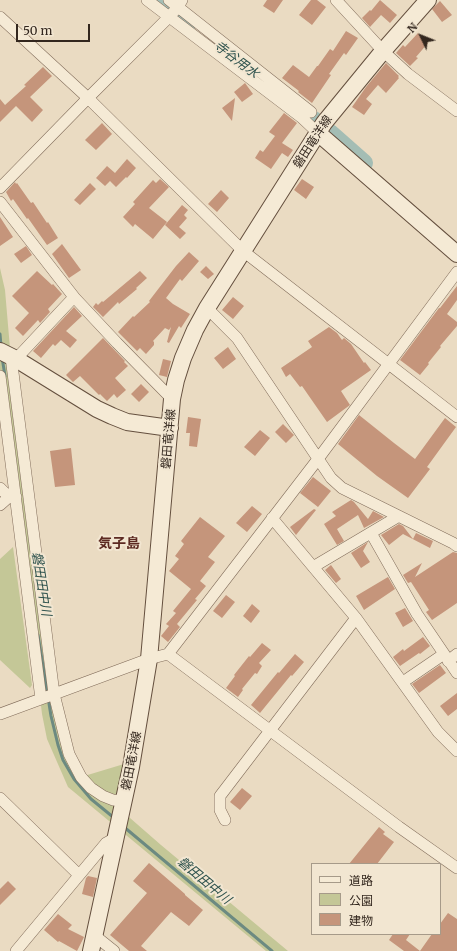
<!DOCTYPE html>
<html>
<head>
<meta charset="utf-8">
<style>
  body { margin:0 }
  #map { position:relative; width:457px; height:951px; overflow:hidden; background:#eadbc2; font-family:Merriweather,"Noto Sans JP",serif }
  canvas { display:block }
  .legend { position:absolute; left:311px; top:863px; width:130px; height:72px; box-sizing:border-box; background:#f2e6d1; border:1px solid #a69a89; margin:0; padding:5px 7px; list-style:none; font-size:12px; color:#33271e }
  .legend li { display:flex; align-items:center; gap:8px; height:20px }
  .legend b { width:20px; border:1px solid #a69a89 }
  .north { position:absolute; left:401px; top:16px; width:40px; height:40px; -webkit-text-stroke:3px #f2e6d1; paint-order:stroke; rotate:313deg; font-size:11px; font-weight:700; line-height:16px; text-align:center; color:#33271e }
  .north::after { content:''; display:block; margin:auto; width:14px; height:18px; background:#33271e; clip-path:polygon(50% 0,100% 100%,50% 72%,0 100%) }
  .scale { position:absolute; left:16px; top:24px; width:74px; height:18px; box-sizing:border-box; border:2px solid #33271e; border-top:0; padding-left:5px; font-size:12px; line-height:14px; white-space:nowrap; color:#33271e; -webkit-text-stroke:3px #f2e6d1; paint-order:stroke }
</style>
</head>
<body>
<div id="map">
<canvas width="457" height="951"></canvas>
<ul class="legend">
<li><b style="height:5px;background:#f5ead5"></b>道路</li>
<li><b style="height:11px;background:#c4c797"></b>公園</li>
<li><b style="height:11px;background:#c5957b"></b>建物</li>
</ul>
<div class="north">N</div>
<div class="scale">50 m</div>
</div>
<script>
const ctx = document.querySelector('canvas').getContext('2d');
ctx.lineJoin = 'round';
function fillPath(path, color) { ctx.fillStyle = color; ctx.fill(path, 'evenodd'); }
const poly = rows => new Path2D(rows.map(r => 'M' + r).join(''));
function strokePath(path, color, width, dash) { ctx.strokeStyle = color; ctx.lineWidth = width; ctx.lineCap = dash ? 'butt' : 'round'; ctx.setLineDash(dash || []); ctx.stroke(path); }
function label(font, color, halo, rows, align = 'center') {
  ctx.font = font + ' Merriweather,"Noto Sans JP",serif'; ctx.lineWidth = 4; ctx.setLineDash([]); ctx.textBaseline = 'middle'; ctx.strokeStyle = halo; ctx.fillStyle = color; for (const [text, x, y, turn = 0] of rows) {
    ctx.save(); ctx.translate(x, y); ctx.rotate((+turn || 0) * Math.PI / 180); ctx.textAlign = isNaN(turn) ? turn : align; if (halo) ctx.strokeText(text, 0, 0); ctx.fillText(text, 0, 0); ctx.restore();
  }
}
fillPath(poly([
  [0,268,5,290,11,360,48,678,81,777,124,764,122,811,161,845,288,951,266,951,68,787,47,739,42,714,32,627,0,375],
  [13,547,32,685,30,688,0,660,0,559]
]), '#c4c797');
strokePath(poly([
  [0,334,1,346],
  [2,357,5,376],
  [38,635,51,716,58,745,63,760,74,779,91,799,113,817],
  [124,827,272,951]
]), '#6c8a81', 3);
strokePath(poly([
  [156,0,187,24],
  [290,103,315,121],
  [330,133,364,163]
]), '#a4bdb4', 18);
fillPath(poly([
  [267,0,283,0,274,13,263,6],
  [311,0,317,0,326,7,312,25,299,15],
  [380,0,397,15,390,23,381,15,370,27,362,18,370,10,371,11],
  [440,1,452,15,442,22,432,9],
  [346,31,358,38,346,55,344,53,329,74,331,75,312,103,298,92,299,91,282,78,293,65,309,77,317,66,318,66,330,49,333,51],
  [418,33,428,43,416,57,418,58,410,66,396,53,403,45,405,47],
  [386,63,399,76,398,77,399,78,386,93,378,85,366,99,372,104,364,115,352,107,366,87],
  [43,67,52,76,30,97,43,110,32,122,16,106,0,122,0,99,5,105,26,86,24,85],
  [245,83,253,94,242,102,234,92],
  [235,98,232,121,222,108],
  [284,113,297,123,282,143,293,150,288,157,282,153,271,169,255,158,260,150,263,152,275,136,269,132],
  [102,123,112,134,96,150,85,140],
  [127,159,136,168,127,178,126,177,116,187,110,181,105,186,96,178,107,166,115,173],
  [160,179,169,187,149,208,167,222,153,239,135,224,133,227,123,217,135,204,133,202,153,180,156,183],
  [302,179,314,187,306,199,294,190],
  [15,182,16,184,17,183,31,203,33,202,47,223,48,222,58,238,47,245,28,218,27,219,13,199,11,201,6,192],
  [90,183,96,189,80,205,74,200],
  [221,190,229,198,217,212,208,204],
  [182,205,188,210,184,215,187,218,179,227,186,233,180,239,165,225],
  [0,217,13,237,0,246],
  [62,244,81,270,69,278,52,254],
  [26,246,32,255,21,263,14,254],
  [189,252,199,261,182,281,180,279,166,298,173,304,190,314,181,328,179,326,169,343,167,342,171,327,169,330,165,328,153,341,154,342,154,345,146,354,140,348,137,351,118,332,133,316,134,317,150,302,149,301,159,288,176,266],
  [206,266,214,274,208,279,200,272],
  [37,271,52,285,53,284,62,294,48,309,50,312,40,323,38,320,23,336,15,328,29,313,12,296],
  [140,271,147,278,136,288,137,289,119,304,118,302,103,317,93,307,96,303,98,305,102,301,103,302],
  [457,286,457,300,447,314,457,322,457,326,440,346,441,347,428,363,429,364,420,375,400,360,439,308,440,308],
  [233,297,244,306,233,319,222,310],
  [74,307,82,316,66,331,77,340,70,348,61,340,55,346,53,344,41,358,33,351],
  [329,327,337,333,342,340,344,338,351,344,364,363,365,362,371,370,341,391,350,405,327,422,302,386,300,387,290,374,286,377,281,368,312,347,308,341],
  [103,338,125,361,124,362,128,366,115,378,126,390,117,398,114,394,107,401,100,394,99,395,80,376,73,382,66,375],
  [228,347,236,359,223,369,214,358],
  [163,359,171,361,167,377,159,375],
  [141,384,149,392,139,402,131,394],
  [359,415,394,443,415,459,445,418,456,427,427,467,430,469,408,498,377,476,338,444],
  [188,417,201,419,197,447,189,446,190,433,186,433],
  [283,424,294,435,286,443,275,432],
  [260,430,270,438,255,456,244,447],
  [71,448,75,485,55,487,50,451],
  [313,477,331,491,318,507,300,493],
  [351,500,354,502,368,519,373,511,384,517,364,528,358,515,337,529,344,541,337,545,324,524,336,516,332,512],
  [252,506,262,514,247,532,236,523],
  [314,509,316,510,296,535,290,527],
  [200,517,225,536,208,557,215,562,200,581,206,586,195,599,197,600,177,624,180,627,168,642,161,636,169,626,166,624,176,613,173,611,191,589,169,571,179,559,175,556,184,544,181,541],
  [399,524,403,526,413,539,416,533,433,541,430,548,403,534,389,545,381,535],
  [368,542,363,551,370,562,361,568,351,553],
  [453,552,457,553,457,603,432,620,426,612,429,610,411,582,408,583,403,575,422,563,415,577],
  [331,565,341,579,336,583,325,570],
  [388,577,395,589,364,610,356,596],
  [226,595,235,602,222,618,213,611],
  [252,604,260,611,251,623,243,616],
  [405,608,413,621,403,627,395,613],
  [423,637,430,646,420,654,419,653,400,666,393,657,403,649,404,651],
  [262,643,271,650,259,663,262,666,257,674,255,673,242,689,243,690,238,697,226,688,235,676,234,675,249,656,250,657],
  [295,654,304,662,292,676,291,675,260,713,251,705,278,672,279,673],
  [440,665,446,673,419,693,412,684],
  [457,693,457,709,448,716,440,706],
  [242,788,252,796,240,810,230,802],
  [379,827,385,832,383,834,394,842,377,864,349,864],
  [149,863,185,894,185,895,203,910,189,926,171,912,141,946,147,951,129,951,110,935,147,893,133,881],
  [88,876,97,878,93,897,82,894,86,878],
  [8,881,16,889,0,905,0,889],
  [448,913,457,919,457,951,404,951,389,940,393,934,410,934,406,940,420,951,432,934,440,934,440,924],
  [58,914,72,925,68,929,84,937,77,951,59,941,58,942,44,930]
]), '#c5957b');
const street = poly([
  [147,0,301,117,318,133],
  [169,0,311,112],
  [336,0,383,51,408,74,457,111],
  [0,17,88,98,243,251,457,417],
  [0,188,88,98,169,17,178,7,182,0],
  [0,202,74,297,117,343,172,399],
  [207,308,237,338,331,478,342,488,453,543,457,546],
  [11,357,54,694,69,754,81,777,91,788,103,796,113,800,124,801],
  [16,359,74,297],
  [0,376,41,699],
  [0,488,9,497],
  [0,505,9,497,16,497],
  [272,518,356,618,438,732,457,751],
  [371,533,417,614,457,673],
  [313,567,399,516],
  [168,654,318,459,457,272],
  [448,661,457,654],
  [403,682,444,654],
  [0,714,149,659,168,654,399,827,457,868],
  [0,798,79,875],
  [225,820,220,810,220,796,356,618],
  [94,935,114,951],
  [16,951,106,843,115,838]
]);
const secondary = poly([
  [318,133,457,254],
  [0,351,16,359,97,409,112,416,127,422,170,428],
  [91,951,131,767,149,659,172,399,176,380,183,358,195,330,207,308,324,123,383,51,428,0]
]);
strokePath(street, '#826d5b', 12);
strokePath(secondary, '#644f3e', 18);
strokePath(street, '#f5ead5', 11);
strokePath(secondary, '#f5ead5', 16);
label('12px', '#33271e', '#f2e6d1', [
  ["磐田竜洋線",313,142,-57],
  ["磐田竜洋線",169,439,-85],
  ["磐田竜洋線",132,761,-79]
]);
label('italic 13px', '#2e524d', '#f2e6d1', [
  ["寺谷用水",236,60,37],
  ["磐田田中川",41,584,81],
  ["磐田田中川",204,881,40]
]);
label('bold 14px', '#5c2921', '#f2e6d1', [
  ["気子島",119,544]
]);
</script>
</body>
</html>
